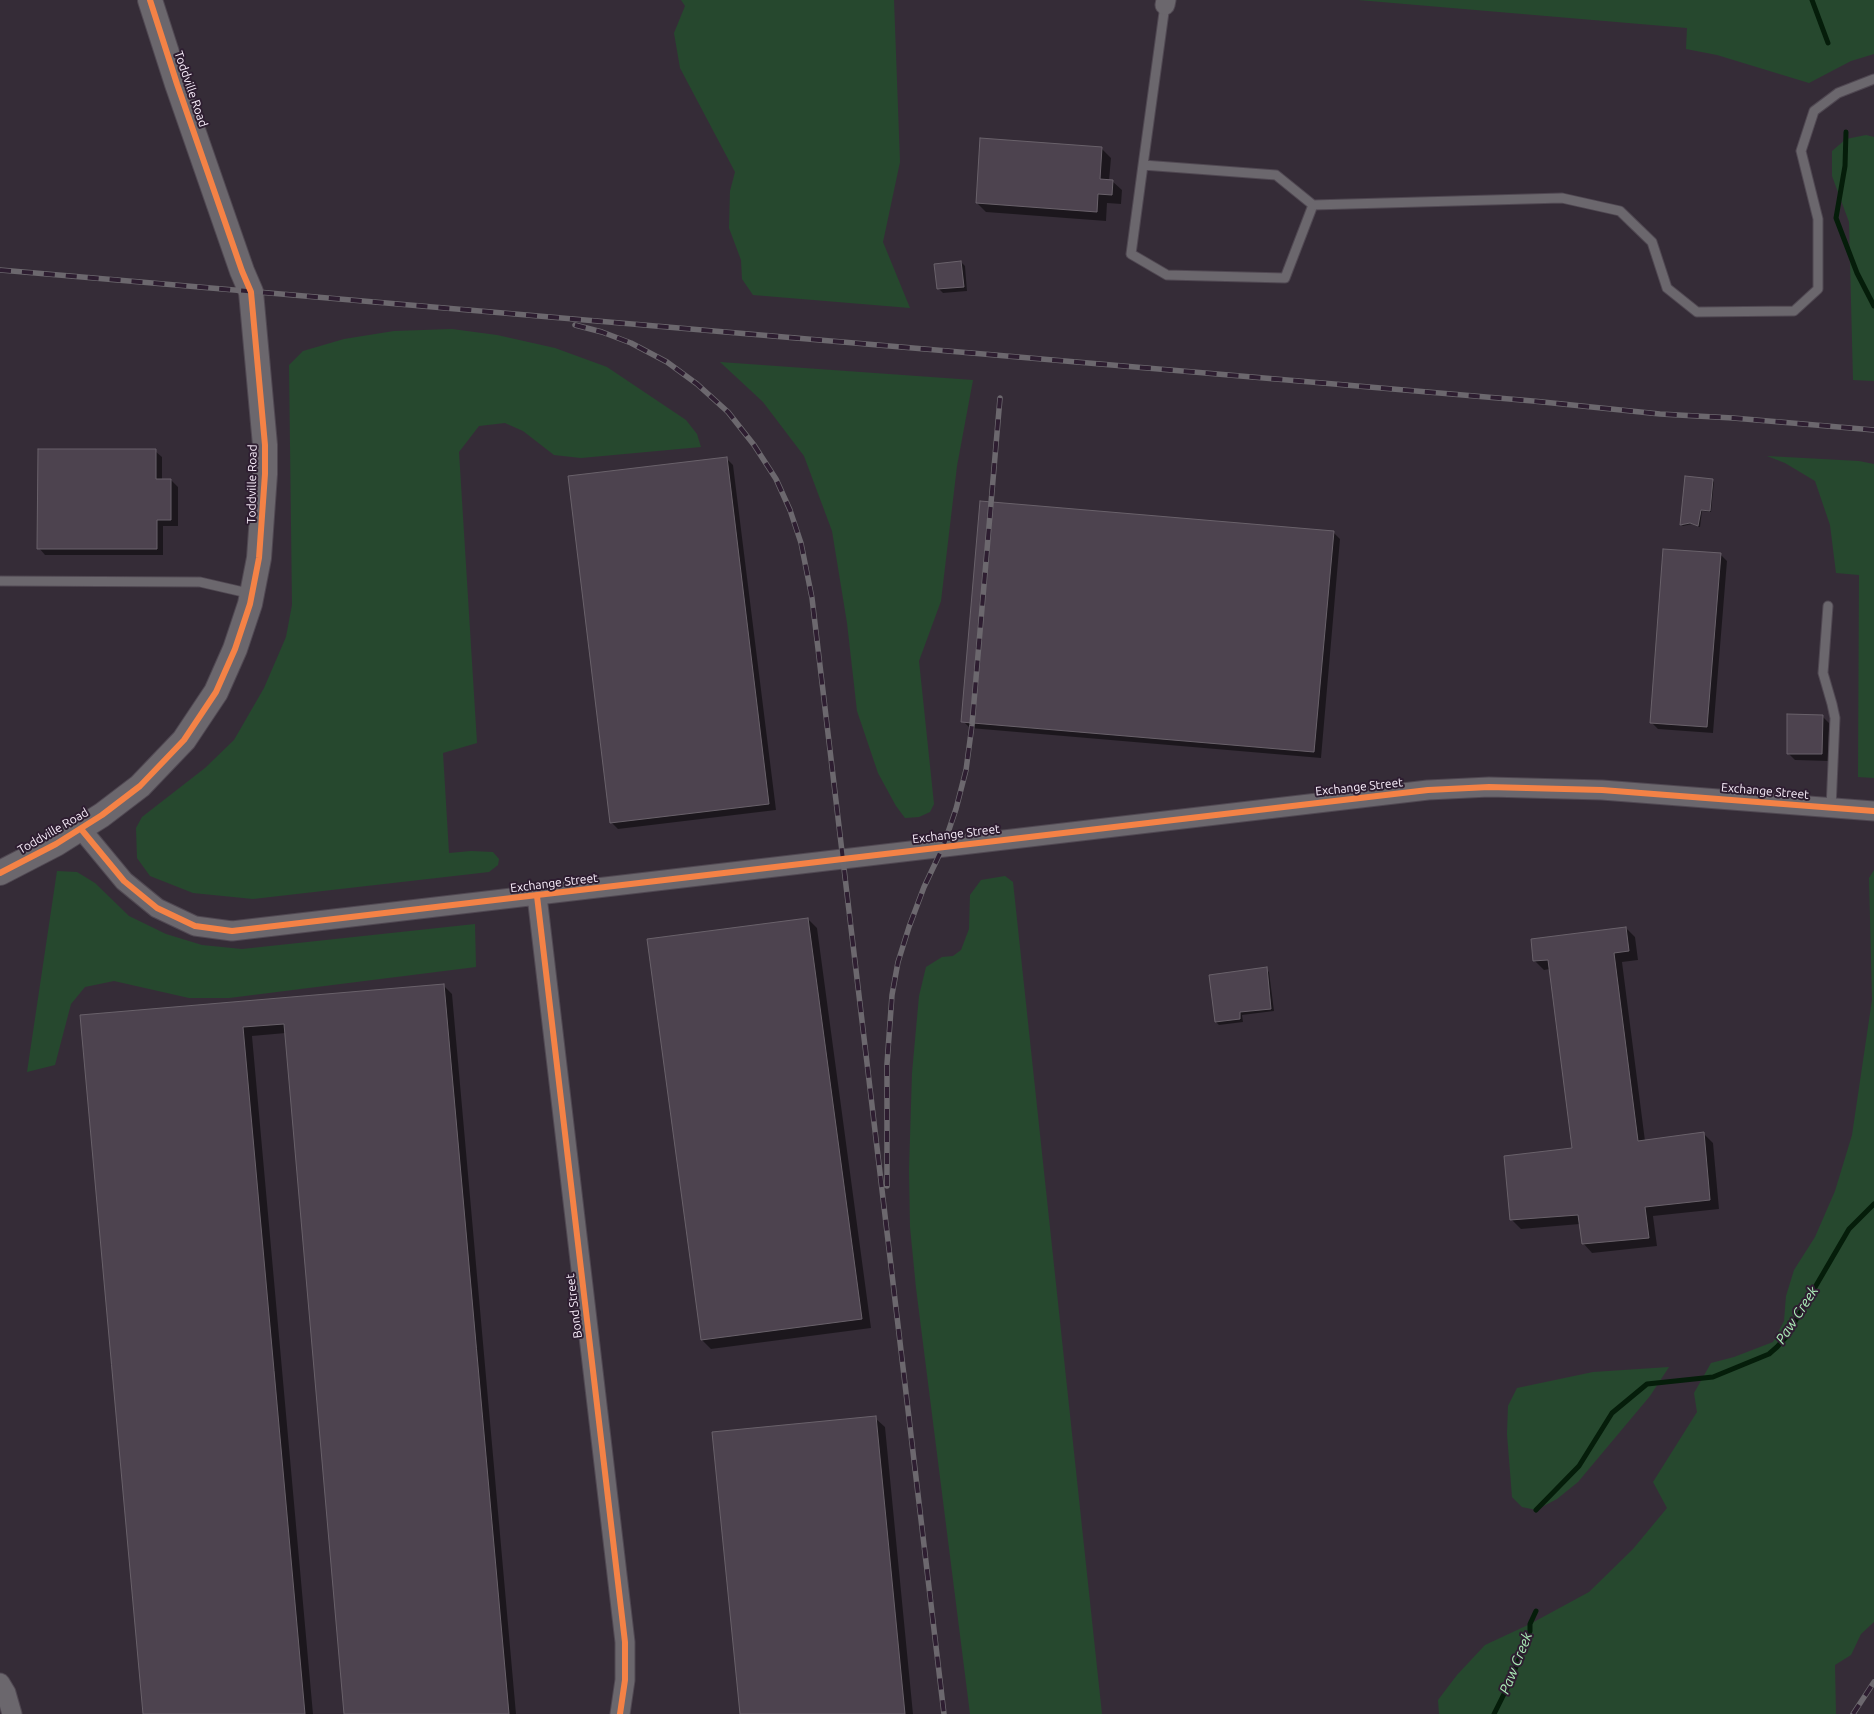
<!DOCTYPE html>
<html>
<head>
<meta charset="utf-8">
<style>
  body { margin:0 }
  canvas { display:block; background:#352c37 }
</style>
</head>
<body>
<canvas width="1874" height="1714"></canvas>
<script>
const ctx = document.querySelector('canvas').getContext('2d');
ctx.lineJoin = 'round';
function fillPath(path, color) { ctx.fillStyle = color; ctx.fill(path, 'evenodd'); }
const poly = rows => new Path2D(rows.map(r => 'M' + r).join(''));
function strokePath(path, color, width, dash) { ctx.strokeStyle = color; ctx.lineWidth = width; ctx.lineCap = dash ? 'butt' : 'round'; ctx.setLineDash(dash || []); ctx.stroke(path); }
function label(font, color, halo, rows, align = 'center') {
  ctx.font = font + ' Ubuntu,sans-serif'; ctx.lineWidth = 4; ctx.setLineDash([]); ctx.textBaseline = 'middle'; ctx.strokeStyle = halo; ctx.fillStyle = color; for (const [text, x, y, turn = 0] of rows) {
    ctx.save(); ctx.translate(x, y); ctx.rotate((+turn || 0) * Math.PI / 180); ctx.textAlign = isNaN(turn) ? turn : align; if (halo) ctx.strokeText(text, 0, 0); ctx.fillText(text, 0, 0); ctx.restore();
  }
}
fillPath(poly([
  [681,0,894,0,900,162,883,242,910,308,753,295,742,279,741,260,729,228,730,191,735,172,680,68,674,33,685,6],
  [1358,0,1874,0,1874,54,1851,61,1809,83,1717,55,1686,49,1687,28],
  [1866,135,1874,137,1874,381,1853,380,1849,222,1832,176,1832,151,1846,139],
  [452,329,497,335,555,348,607,367,686,420,697,434,701,447,581,458,554,455,523,431,505,423,479,426,459,452,477,743,443,753,449,853,471,851,493,852,499,859,498,865,489,872,253,899,193,893,150,876,137,858,136,828,142,817,205,768,234,740,264,688,286,637,292,605,289,365,303,351,344,339,394,331],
  [720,362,973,380,957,466,941,601,919,661,934,804,930,812,919,817,905,818,896,806,878,773,857,711,847,623,832,531,804,456,763,402],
  [1767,456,1859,461,1874,464,1874,778,1858,777,1859,575,1836,573,1830,525,1815,481,1785,463],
  [1874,870,1874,1622,1861,1634,1851,1655,1835,1665,1836,1714,1439,1714,1438,1700,1457,1675,1485,1645,1530,1624,1589,1592,1633,1549,1667,1508,1653,1482,1697,1412,1694,1393,1711,1363,1734,1357,1773,1342,1784,1321,1786,1296,1794,1270,1815,1237,1835,1191,1852,1135,1872,1000,1869,878],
  [57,871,77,872,95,883,129,916,166,934,202,945,242,949,475,924,476,967,229,998,189,998,114,981,85,987,71,1004,55,1065,27,1072],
  [1005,876,1013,882,1102,1714,970,1714,916,1288,910,1227,909,1170,912,1073,919,996,926,967,942,957,953,956,961,950,969,929,970,895,981,880],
  [1669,1367,1650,1396,1578,1482,1557,1499,1536,1510,1522,1507,1512,1497,1507,1434,1508,1406,1517,1388,1593,1372]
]), '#26482e');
fillPath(poly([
  [1101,148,1111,158,1109,181,1112,181,1122,190,1121,204,1107,203,1106,221,986,212,977,203],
  [961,262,965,266,967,291,943,293,939,289],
  [155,451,162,457,162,480,171,480,178,487,178,526,163,526,163,555,45,555,39,548],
  [726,458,733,465,776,810,618,829,611,822],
  [1686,477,1712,480,1714,482,1711,512,1702,511,1700,527,1692,524,1683,526,1682,525],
  [1333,532,1340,539,1321,758,970,728,963,721],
  [1720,554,1727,561,1713,733,1658,729,1651,722],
  [1822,716,1829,723,1828,761,1795,760,1788,753],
  [808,919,817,928,871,1328,711,1349,702,1340],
  [1626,928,1635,937,1638,960,1622,962,1645,1141,1704,1134,1713,1143,1719,1209,1653,1216,1657,1246,1592,1253,1583,1243,1580,1224,1521,1229,1512,1220,1573,1149,1550,969,1544,970,1535,961],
  [1266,969,1269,972,1274,1011,1242,1015,1243,1022,1219,1025,1216,1022],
  [443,985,452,994,516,1714,345,1714,286,1033,252,1036,313,1714,144,1714,81,1017],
  [875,1418,885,1427,913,1714,741,1714]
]), '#0007');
strokePath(poly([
  [1812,0,1828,43],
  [1846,132,1845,166,1836,218,1857,273,1874,306],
  [1536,1510,1579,1466,1612,1413,1647,1384,1713,1377,1769,1354,1777,1347,1786,1337,1849,1229,1874,1204],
  [1494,1714,1510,1682,1530,1631,1530,1624,1536,1611]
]), '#051d0a', 5);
const building = poly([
  [980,138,1102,147,1100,179,1113,180,1112,195,1098,194,1097,212,976,203,980,138],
  [961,261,964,287,937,289,934,264,961,261],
  [38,449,156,449,156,479,171,479,171,520,157,520,157,549,37,549,38,449],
  [727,457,769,804,610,823,568,476,727,457],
  [1685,476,1713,479,1710,511,1701,510,1698,526,1690,523,1680,525,1685,476],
  [980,501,1334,531,1314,752,961,722,980,501],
  [1663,549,1721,553,1707,727,1650,723,1663,549],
  [1787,714,1823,715,1822,754,1787,754,1787,714],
  [808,918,862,1319,701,1340,647,939,808,918],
  [1626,927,1629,951,1614,953,1638,1141,1704,1132,1710,1200,1645,1207,1649,1238,1582,1244,1578,1215,1510,1220,1504,1156,1572,1148,1548,960,1533,961,1531,939,1626,927],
  [1267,967,1271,1009,1240,1012,1240,1019,1215,1022,1209,975,1267,967],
  [444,984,509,1714,344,1714,284,1024,243,1027,305,1714,143,1714,80,1015,444,984],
  [876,1416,905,1714,740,1714,712,1432,876,1416]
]);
fillPath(building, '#4d434f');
strokePath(building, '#69616a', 1);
const service = poly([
  [1143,165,1165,5],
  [1313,205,1285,278,1167,275,1131,254,1143,165,1276,175,1313,205,1562,198,1620,211,1652,242,1667,288,1697,312,1794,311,1818,289,1818,219,1801,151,1814,111,1838,93,1874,79],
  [0,581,200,582,252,594],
  [1828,606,1823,673,1832,704,1835,718,1831,808]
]);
const minor = poly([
  [1165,5,1166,0],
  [81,829,124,881,157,908,195,926,232,931,1428,790,1489,787,1602,790,1874,811],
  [537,896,625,1642,625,1680,620,1714],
  [0,1683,6,1693,12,1714]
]);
const tertiary = poly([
  [0,873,56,844,102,815,140,786,184,740,216,692,235,649,250,604,259,558,265,474,265,445,251,292,242,271,177,84,150,0]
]);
strokePath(service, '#504852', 11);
strokePath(minor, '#504852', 21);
strokePath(tertiary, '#504852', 26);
strokePath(service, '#6b676d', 9);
strokePath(minor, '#6b676d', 19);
strokePath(tertiary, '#6b676d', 24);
const rail = poly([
  [0,270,1533,401,1660,414,1733,418,1874,430],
  [575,325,602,332,631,343,667,362,697,384,728,412,754,445,776,479,790,510,801,543,812,598,944,1714],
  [887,1186,887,1064,892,995,898,962,909,927,924,887,943,847,956,809,966,770,972,725,1000,398],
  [1853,1714,1874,1682]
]);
strokePath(rail, '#6c686e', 5.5);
strokePath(rail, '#2e1e31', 4, [11]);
strokePath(poly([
  [81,829,124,881,157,908,195,926,232,931,1428,790,1489,787,1602,790,1874,811],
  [0,873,56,844,102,815,140,786,184,740,216,692,235,649,250,604,259,558,265,474,265,445,251,292,242,271,177,84,150,0],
  [537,896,625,1642,625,1680,620,1714]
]), '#f48246', 6);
label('12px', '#fbf0fd', '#2e1e31', [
  ["Toddville Road",191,89,71],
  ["Toddville Road",252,484,-89],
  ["Exchange Street",1359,787,-6],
  ["Exchange Street",1765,791,5],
  ["Toddville Road",53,831,-30],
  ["Exchange Street",956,834,-7],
  ["Exchange Street",554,883,-7],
  ["Bond Street",574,1306,-97]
]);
label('italic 14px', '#adf0b9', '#2e1e31', [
  ["Paw Creek",1797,1315,-57],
  ["Paw Creek",1516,1663,-68]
]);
</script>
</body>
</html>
